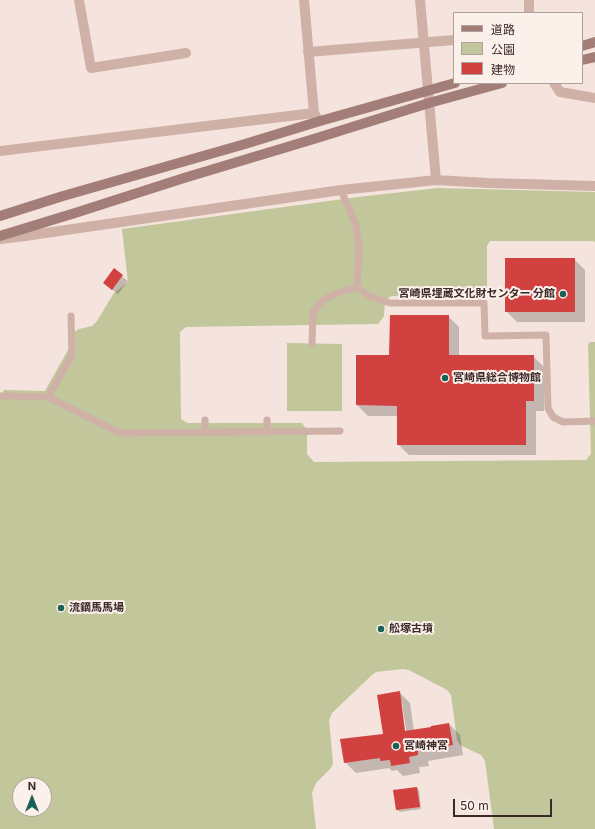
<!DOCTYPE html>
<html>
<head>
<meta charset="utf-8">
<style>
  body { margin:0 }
  #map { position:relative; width:595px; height:829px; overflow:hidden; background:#f5e4dd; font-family:Inter,"Noto Sans JP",sans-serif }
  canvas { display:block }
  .legend { position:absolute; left:453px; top:12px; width:130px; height:72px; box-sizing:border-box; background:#fcf0eb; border:1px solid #afa19d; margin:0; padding:5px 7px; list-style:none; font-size:12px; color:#3b2a29 }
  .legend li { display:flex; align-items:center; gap:8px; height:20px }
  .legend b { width:20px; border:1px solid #afa19d }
  .north { position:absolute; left:12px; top:777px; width:40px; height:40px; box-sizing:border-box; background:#fcf0eb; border:1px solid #afa19d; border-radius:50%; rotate:0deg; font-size:11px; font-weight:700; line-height:16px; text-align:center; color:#3b2a29 }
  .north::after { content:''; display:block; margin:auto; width:14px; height:18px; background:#1a6155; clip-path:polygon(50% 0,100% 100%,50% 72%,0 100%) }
  .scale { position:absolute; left:453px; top:799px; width:99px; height:18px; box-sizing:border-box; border:2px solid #3b2a29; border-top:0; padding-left:5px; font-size:12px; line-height:14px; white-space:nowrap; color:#3b2a29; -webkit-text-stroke:3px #fcf0eb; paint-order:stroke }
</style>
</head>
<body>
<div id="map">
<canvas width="595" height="829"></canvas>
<ul class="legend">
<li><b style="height:5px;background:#a37e79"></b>道路</li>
<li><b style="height:11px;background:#c1c69b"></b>公園</li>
<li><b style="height:11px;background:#d1413f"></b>建物</li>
</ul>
<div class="north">N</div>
<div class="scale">50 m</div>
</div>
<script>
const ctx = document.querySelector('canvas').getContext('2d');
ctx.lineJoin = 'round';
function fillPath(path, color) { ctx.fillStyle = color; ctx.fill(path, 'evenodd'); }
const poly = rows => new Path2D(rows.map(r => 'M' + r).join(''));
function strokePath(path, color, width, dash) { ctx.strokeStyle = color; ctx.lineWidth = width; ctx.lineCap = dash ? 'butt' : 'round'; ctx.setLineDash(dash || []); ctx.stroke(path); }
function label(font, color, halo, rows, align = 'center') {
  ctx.font = font + ' Inter,"Noto Sans JP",sans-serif'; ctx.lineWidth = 4; ctx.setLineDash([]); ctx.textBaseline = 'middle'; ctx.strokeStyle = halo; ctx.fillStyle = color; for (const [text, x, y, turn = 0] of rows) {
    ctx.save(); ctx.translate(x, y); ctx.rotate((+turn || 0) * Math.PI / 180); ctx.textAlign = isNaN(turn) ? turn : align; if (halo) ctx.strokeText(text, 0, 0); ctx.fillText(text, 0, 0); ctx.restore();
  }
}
fillPath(poly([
  [438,188,595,192,595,242,593,241,490,241,487,246,487,290,484,295,392,296,385,300,384,316,378,324,186,327,180,332,181,419,187,423,302,423,307,430,307,454,314,462,586,460,591,454,588,344,590,342,595,342,595,829,494,829,485,761,481,755,460,745,457,740,451,695,447,690,409,670,403,669,376,672,372,675,332,713,329,720,333,763,331,768,316,783,312,793,316,829,0,829,0,396,4,390,45,391,68,350,69,336,79,329,92,326,97,321,114,293,128,282,122,229,358,197],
  [20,785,44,785,44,809,20,809],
  [287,343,342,344,342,411,287,411]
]), '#c1c69b');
fillPath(poly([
  [574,259,585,270,585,322,517,322,506,311],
  [114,270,128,281,118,294,110,288],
  [448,316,459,327,459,356,533,356,544,367,544,411,536,411,536,455,409,455,398,444,398,416,368,416,357,405,390,356],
  [399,692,410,703,414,731,449,724,460,735,463,755,428,761,429,766,419,767,420,773,403,776,397,770,392,771,389,768,356,773,345,762,384,735],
  [400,703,402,703,407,736,405,736],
  [416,788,419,790,421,809,400,812,397,810]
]), '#0003');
fillPath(poly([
  [505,258,575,258,575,312,505,312],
  [114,268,123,275,112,290,103,283],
  [390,315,449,315,449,355,534,355,534,401,526,401,526,445,397,445,397,406,356,405,356,355,389,355],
  [400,691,405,731,431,727,431,726,449,723,453,745,418,750,418,755,409,757,410,763,391,766,390,760,380,761,380,758,344,763,340,739,383,734,377,695],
  [417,787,420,807,396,810,393,790]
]), '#d1413f');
strokePath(poly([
  [357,287,369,296,390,303,484,303,485,336,546,335,548,408,553,417,563,422,595,421],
  [312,343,313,312,323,300,335,294,357,287,359,246,356,225,341,190],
  [0,396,48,397,120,433,340,431],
  [48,397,72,355,71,316],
  [205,420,205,432],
  [267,432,267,420]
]), '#cfb1a8', 7);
strokePath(poly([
  [79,0,91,68,186,53],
  [304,0,314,113,317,118],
  [420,0,436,180],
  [529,0,529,13],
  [308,52,454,40],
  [554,83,560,92,595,98],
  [0,151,314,113],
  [0,239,18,237,341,190,436,180,488,183,595,186]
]), '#cfb1a8', 10);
strokePath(poly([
  [582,46,595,42],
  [582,60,595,57],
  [0,216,63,196,245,144,320,121,455,83],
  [0,236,75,213,184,178,317,138,429,103,502,83]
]), '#a37e79', 10);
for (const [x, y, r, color] of [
  [563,294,4,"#1a6155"],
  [445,378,4,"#1a6155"],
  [61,608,4,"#1a6155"],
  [381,629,4,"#1a6155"],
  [396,746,4,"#1a6155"]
]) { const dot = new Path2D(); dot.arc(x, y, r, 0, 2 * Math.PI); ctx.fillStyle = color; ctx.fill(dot); strokePath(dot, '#fcf0eb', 1.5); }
label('bold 11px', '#3b2a29', '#fcf0eb', [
  ["宮崎県埋蔵文化財センター 分館",555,294,"right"],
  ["宮崎県総合博物館",453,378],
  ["流鏑馬馬場",69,608],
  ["舩塚古墳",389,629],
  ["宮崎神宮",404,746]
], 'left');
</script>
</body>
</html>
